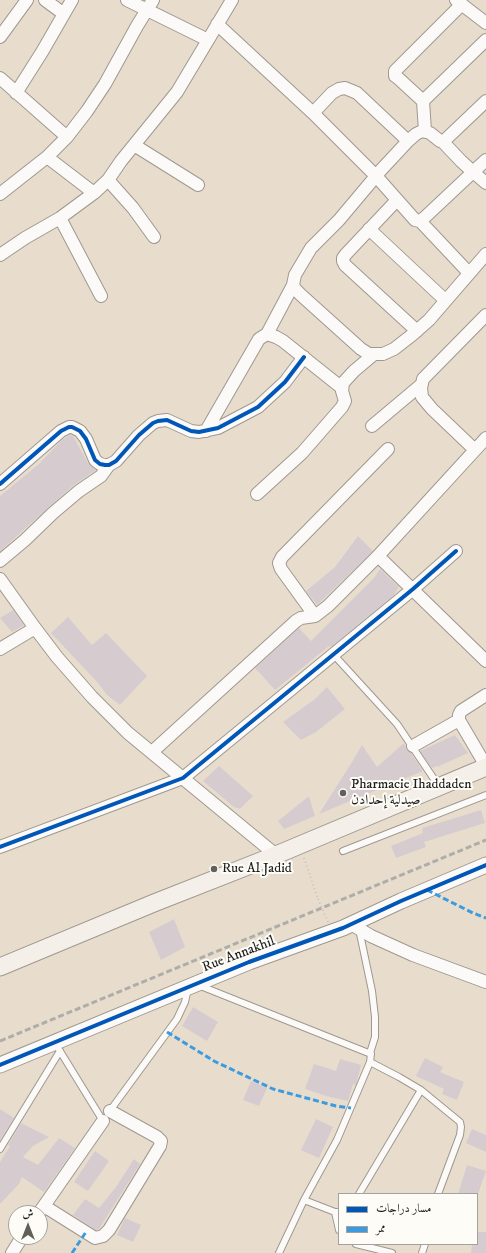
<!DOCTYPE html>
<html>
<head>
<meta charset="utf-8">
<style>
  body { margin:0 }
  #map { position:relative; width:486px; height:1253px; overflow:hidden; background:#e8ddcd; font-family:"IM FELL DW Pica",Amiri,serif }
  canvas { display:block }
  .legend { position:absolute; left:338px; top:1193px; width:140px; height:52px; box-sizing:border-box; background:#fdfcf7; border:1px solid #a3a29f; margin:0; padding:5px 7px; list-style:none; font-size:12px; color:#1c1c1c }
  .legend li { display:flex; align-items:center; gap:8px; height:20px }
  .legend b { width:20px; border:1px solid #a3a29f }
  .north { position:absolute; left:8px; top:1205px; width:40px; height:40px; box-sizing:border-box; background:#fdfcf7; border:1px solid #a3a29f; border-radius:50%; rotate:0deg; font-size:11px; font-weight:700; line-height:16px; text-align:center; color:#1c1c1c }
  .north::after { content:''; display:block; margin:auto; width:14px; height:18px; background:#63605a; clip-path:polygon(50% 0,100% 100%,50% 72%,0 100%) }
</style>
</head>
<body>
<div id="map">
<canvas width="486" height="1253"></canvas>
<ul class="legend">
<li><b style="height:5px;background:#0057b8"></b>مسار دراجات</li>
<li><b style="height:5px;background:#3c9bdf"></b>ممر</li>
</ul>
<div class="north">ش</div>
</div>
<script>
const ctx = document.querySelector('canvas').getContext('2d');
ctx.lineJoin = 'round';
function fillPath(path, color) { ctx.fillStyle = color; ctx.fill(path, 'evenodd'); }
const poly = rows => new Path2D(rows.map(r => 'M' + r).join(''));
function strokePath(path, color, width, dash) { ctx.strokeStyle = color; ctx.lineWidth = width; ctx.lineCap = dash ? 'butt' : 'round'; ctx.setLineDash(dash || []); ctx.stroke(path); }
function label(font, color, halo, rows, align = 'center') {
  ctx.font = font + ' "IM FELL DW Pica",Amiri,serif'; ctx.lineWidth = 4; ctx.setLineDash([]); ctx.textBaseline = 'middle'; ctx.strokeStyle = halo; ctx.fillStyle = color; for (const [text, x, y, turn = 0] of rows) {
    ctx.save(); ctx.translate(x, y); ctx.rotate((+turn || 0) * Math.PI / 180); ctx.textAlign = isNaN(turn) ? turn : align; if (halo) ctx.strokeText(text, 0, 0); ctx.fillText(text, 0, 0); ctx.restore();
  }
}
fillPath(poly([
  [70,435,73,436,88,463,96,470,74,485,0,551,0,496,39,464,62,440],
  [358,536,373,551,317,605,306,591,335,567],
  [380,569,399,587,393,596,331,647,329,646,275,690,255,668,299,628,311,641,374,578],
  [13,610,24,625,12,632,0,618],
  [68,617,92,645,106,633,147,676,120,705,107,695,98,683,51,633],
  [327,687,345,709,316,732,301,740,283,722,315,699],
  [455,735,468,753,437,767,437,766,432,768,420,751],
  [404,743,407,750,411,753,423,771,319,814,352,762,362,745,377,767],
  [219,766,253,796,240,809,234,807,203,781],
  [309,796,315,816,284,829,278,821],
  [481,810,485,823,424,842,426,847,396,858,391,846,423,833,422,828],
  [174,919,185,947,161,960,149,932],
  [193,1007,218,1022,207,1041,182,1026],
  [425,1058,443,1067,440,1072,464,1082,457,1100,442,1094,444,1089,416,1076],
  [340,1059,361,1065,356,1085,353,1084,348,1101,326,1096,305,1089,314,1064,336,1071],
  [251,1081,267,1088,259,1106,243,1100],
  [0,1109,14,1118,0,1140],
  [316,1119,333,1127,319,1158,301,1150],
  [21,1123,49,1137,33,1146,23,1157,38,1165,59,1138,75,1148,44,1192,22,1177,19,1184,0,1204,0,1162,10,1146,8,1145],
  [472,1129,486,1135,486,1152,466,1143],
  [95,1151,109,1161,88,1191,74,1182],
  [134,1159,140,1164,99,1229,96,1230,73,1215,85,1199,99,1208,116,1187],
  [467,1165,486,1171,478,1194,458,1194],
  [125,1218,141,1225,133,1242,117,1235],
  [477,1232,486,1232,486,1253,471,1253,472,1244,477,1244]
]), '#d6ccd0');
const service = poly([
  [333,654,397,724,438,785],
  [343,851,486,795],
  [359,929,372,991,375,1017,375,1037,370,1053],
  [198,985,366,1052,371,1054,370,1062,337,1140,304,1200,279,1253],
  [55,1043,103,1121,104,1120],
  [370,1062,399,1077,421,1090,460,1122,461,1127,460,1135,438,1194],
  [109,1112,177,1019,185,1002,188,988],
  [0,1149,60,1051],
  [359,1194,421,1090],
  [304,1200,335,1212,339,1212],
  [335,1212,339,1230],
  [356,1244,392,1253],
  [422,1253,425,1244]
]);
const minor = poly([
  [45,0,64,14],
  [127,0,208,40],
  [456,0,486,23],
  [217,24,313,113,332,93,339,89,345,88,357,93,408,141],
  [0,37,27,0],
  [0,78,67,137],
  [16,93,42,52,72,0],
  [423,101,486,40],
  [313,113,376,176,415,220,420,221,469,273],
  [425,131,423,101,398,78,395,76,395,71,462,4],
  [442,141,461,161,473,172,486,160],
  [134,145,198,185],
  [47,157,94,193],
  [108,180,133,208,154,237],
  [0,194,47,157,67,137,87,111,105,84,137,26,153,0],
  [397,200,346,254,343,258,343,261,345,265,417,331],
  [60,218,101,296],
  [420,221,424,218,473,172,486,183],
  [369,229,445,300],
  [0,255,25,238,60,218,94,193,108,180,121,161,177,92,232,0],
  [293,285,295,289,301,295,361,349,369,354,383,354,394,349,412,335,429,320,486,254],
  [267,334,293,285,295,275,311,248,339,220,381,170,408,141,416,134,422,131,430,133,440,141,444,141,486,101],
  [372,426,422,384],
  [206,431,259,339,267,334,276,337,283,341,342,388],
  [475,450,432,409,422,397,421,388,423,379,486,315],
  [0,484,61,431,69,427,72,427,80,431,86,439,95,460,100,464,105,465,109,465,116,461,139,435,153,423,158,421,167,420,191,431,199,432,218,428,258,407,285,382,304,357],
  [257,494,302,453,342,407,345,401,342,391,343,383,354,371,373,355],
  [378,556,486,661],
  [0,561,25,540,53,513,79,491,101,476,109,465],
  [0,579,35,628,57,657,92,697,128,733,276,855],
  [315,616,281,569,279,563,282,557,388,449],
  [0,649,35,628],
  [486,695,461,711,459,715,459,720,486,766],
  [413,746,459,720],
  [152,752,296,621,301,618,315,616,328,606,378,556,486,438],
  [0,847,183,778,413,589,456,551],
  [351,924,371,936,413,955,486,982],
  [44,1206,95,1238,103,1236,109,1230,160,1146,161,1141,157,1137,110,1111],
  [39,1213,103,1121],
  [12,1253,22,1237]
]);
const tertiary = poly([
  [0,1065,249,962,343,928,401,901,486,865]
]);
const secondary = poly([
  [0,967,154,903,276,855,486,767]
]);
strokePath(service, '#9e988f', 8);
strokePath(minor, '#9e988f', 14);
strokePath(tertiary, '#9e988f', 17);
strokePath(secondary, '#9e988f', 19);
strokePath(poly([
  [304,858,318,899]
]), '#c6c4bf', 2, [1, 3]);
strokePath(service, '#fcfaf8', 6);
strokePath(minor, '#fcfaf8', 12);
strokePath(tertiary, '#fcfaf8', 15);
strokePath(secondary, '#f4f0e9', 17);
strokePath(poly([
  [0,1041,486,840]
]), '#aeadaa', 3, [6, 3]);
strokePath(poly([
  [318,899,329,924]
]), '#c6c4bf', 2, [1, 3]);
strokePath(poly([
  [427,890,473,913,486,918],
  [167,1032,214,1061,273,1089,336,1106,351,1108],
  [72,1253,86,1232]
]), '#3c9bdf', 3, [6, 3]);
strokePath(poly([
  [0,484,61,431,69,427,72,427,80,431,86,439,95,460,100,464,105,465,109,465,116,461,139,435,153,423,158,421,167,420,191,431,199,432,218,428,258,407,285,382,304,357],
  [0,847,183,778,413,589,456,551],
  [0,1065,249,962,343,928,401,901,486,865]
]), '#0057b8', 4);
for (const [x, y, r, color] of [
  [343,793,4,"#63605a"],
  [214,869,4,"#63605a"]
]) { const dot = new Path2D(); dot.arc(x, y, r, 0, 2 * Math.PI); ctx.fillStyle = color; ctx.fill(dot); strokePath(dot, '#fdfcf7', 1.5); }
label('14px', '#1c1c1c', '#fdfcf7', [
  ["Pharmacie Ihaddaden",351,785],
  ["صيدلية إحدادن",351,801],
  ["Rue Al Jadid",222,869]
], 'left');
label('14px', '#1c1c1c', '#fdfcf7', [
  ["Rue Annakhil",239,955,-21]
]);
</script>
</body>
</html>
